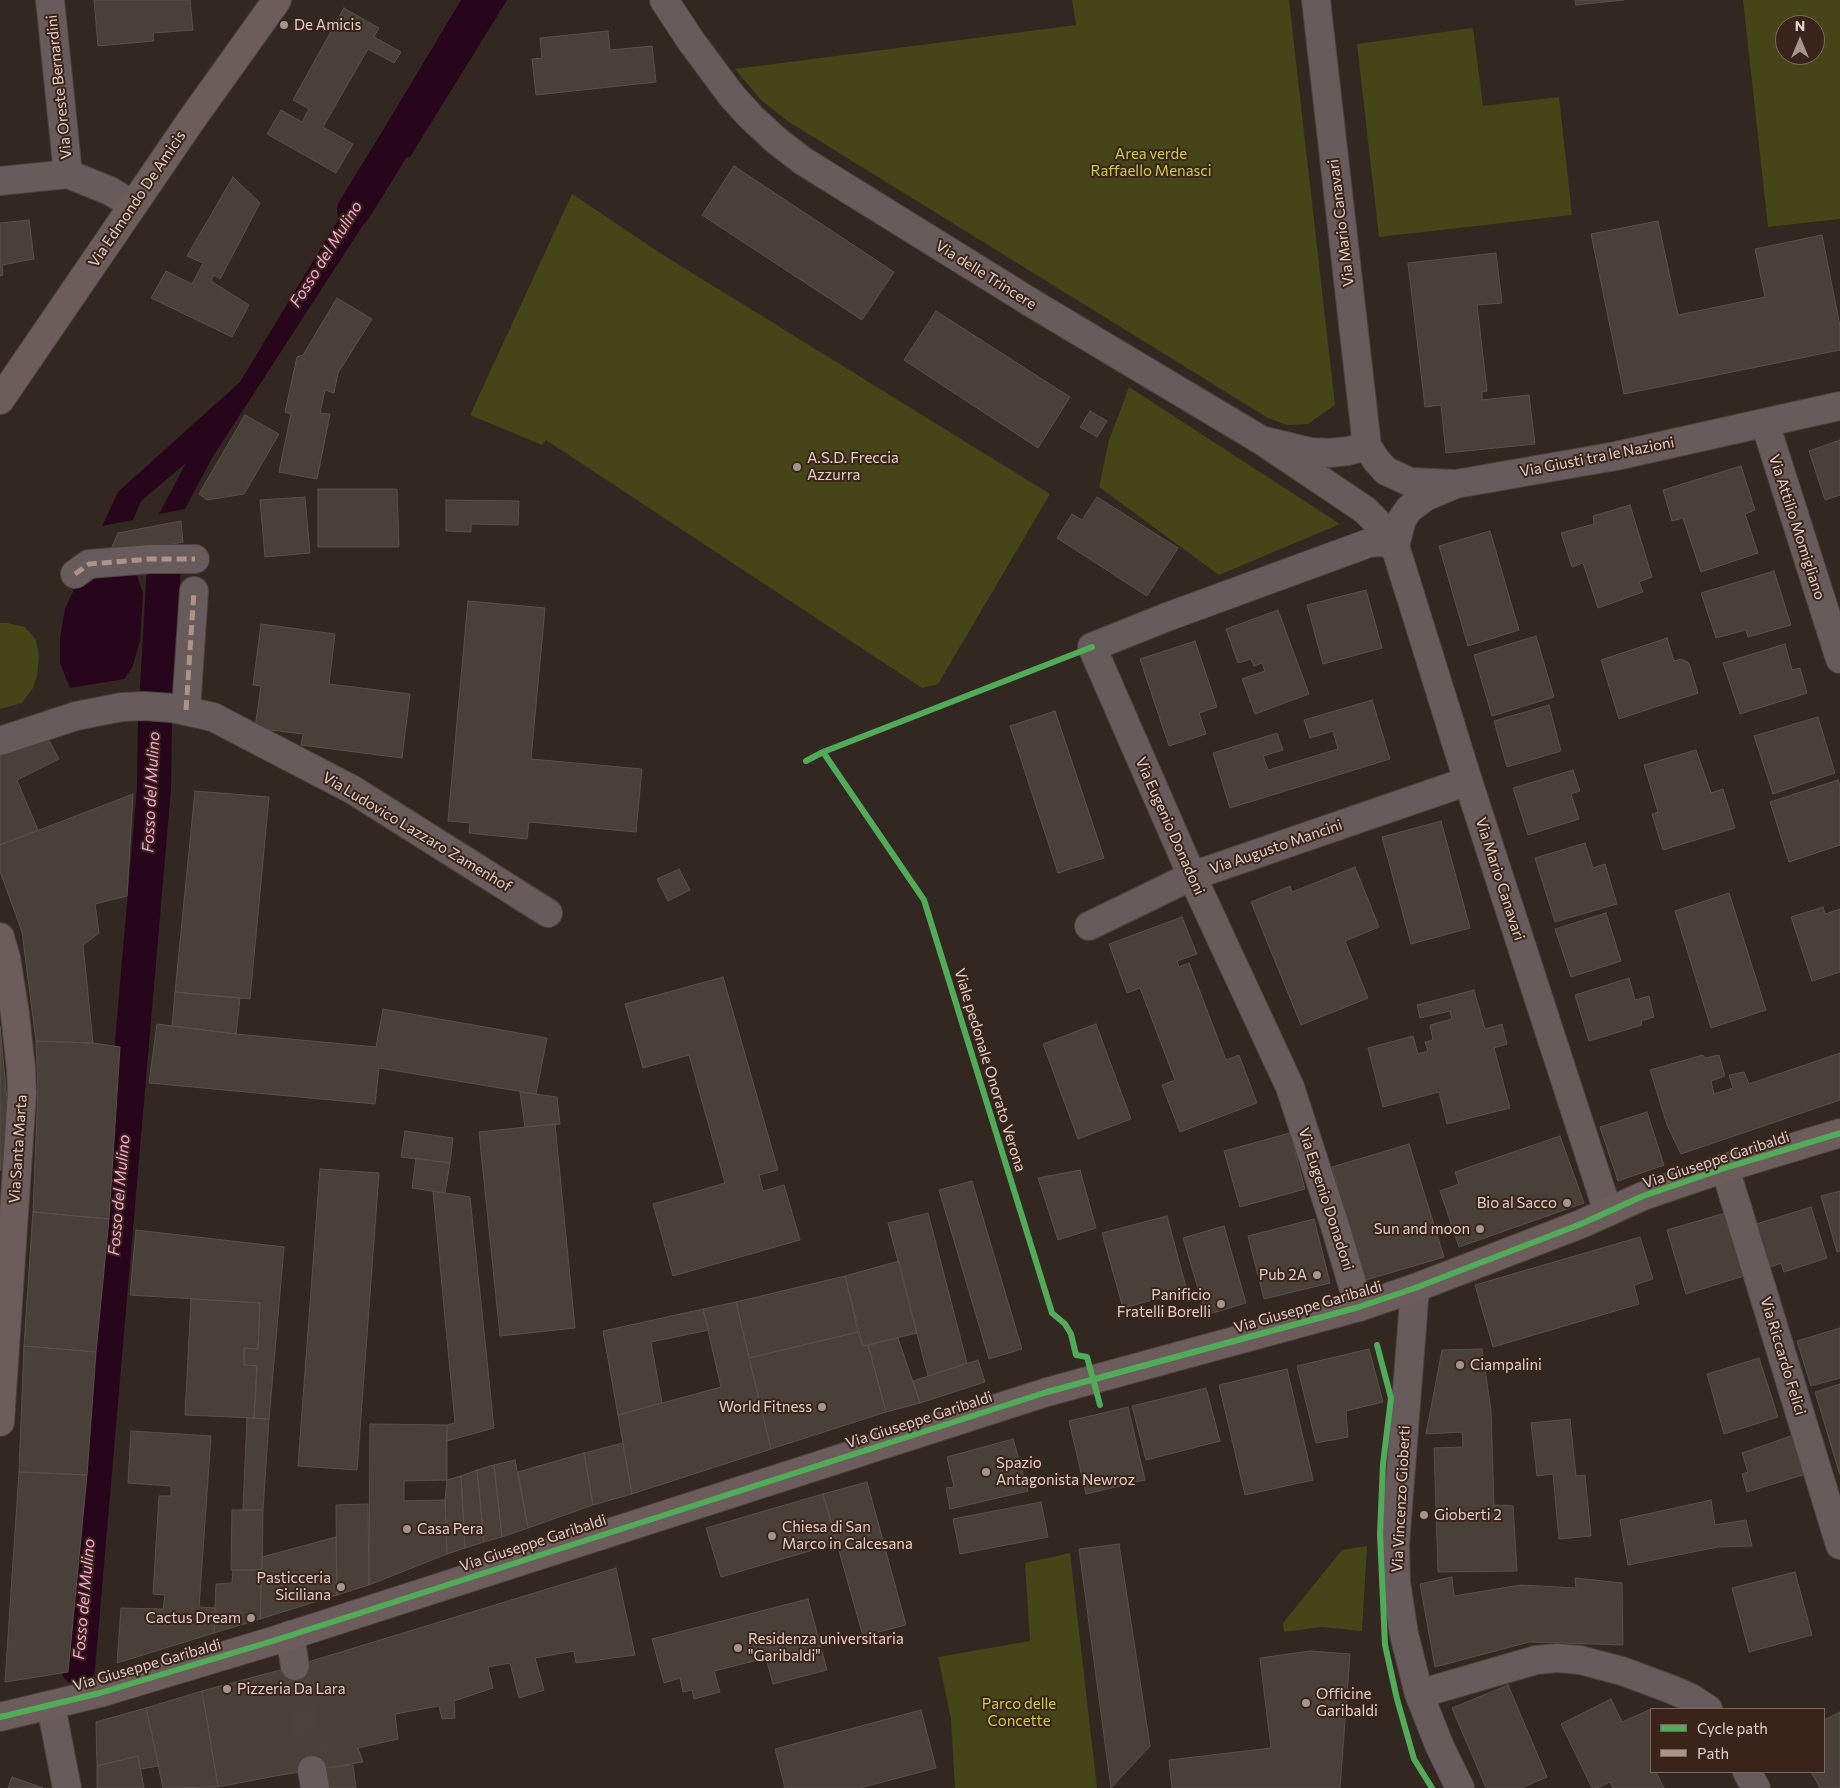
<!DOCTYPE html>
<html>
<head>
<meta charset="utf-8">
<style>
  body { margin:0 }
  #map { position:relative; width:1840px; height:1788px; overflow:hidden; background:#322721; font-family:Commissioner,sans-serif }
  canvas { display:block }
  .legend { position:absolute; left:1650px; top:1708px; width:175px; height:65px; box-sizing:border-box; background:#3a2419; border:1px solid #7d6960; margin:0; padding:6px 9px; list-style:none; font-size:15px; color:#e1d1ca }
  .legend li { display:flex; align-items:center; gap:10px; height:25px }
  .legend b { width:25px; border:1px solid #7d6960 }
  .north { position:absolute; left:1775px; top:15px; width:50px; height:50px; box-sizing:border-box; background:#3a2419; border:1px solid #7d6960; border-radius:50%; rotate:0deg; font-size:14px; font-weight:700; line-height:20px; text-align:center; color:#e1d1ca }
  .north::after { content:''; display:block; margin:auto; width:18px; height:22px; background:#a4968f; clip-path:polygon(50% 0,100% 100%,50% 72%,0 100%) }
</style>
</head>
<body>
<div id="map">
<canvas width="1840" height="1788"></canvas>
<ul class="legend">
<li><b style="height:6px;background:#51ab58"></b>Cycle path</li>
<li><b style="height:6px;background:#af9288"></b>Path</li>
</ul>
<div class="north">N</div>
</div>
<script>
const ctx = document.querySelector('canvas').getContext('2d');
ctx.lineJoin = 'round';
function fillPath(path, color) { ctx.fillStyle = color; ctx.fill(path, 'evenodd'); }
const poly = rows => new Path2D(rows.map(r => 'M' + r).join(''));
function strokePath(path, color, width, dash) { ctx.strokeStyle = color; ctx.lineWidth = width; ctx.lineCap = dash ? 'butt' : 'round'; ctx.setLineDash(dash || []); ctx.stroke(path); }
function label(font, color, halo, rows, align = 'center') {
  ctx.font = font + ' Commissioner,sans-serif'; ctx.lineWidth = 4; ctx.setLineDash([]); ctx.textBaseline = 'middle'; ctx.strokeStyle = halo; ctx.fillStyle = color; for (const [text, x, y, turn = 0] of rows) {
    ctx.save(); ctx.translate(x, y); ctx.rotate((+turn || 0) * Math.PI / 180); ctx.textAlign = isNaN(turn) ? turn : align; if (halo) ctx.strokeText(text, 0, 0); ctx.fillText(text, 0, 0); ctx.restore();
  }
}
fillPath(poly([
  [1072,0,1289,0,1335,405,1308,424,1287,425,1268,418,789,122,761,100,735,69,1076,25],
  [1743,0,1840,0,1840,219,1768,227],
  [1785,25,1815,25,1815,55,1785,55],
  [1473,28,1483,106,1559,97,1572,215,1379,237,1357,44],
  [572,194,660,253,1050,494,938,684,922,688,546,440,542,445,470,415],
  [1129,387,1340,524,1219,575,1099,487,1109,440],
  [0,623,7,623,25,627,36,640,39,656,37,676,33,688,22,703,0,709],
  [1367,1546,1362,1631,1322,1627,1284,1632,1283,1623,1342,1550],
  [1070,1553,1097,1788,955,1788,951,1719,938,1657,1030,1641,1025,1563]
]), '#454517');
fillPath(poly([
  [461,0,507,0,410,157,369,160,370,152],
  [398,171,212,458,185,509,159,514,186,463,141,501,133,520,102,526,118,492,240,382,367,172],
  [127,569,137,576,143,593,140,641,132,668,124,679,70,688,60,663,60,638,65,609,76,585,91,572]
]), '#27051b');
strokePath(poly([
  [354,210,410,119],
  [157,688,164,565],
  [78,1668,154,788,155,723]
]), '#27051b', 34);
const building = poly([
  [94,0,190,0,193,30,153,33,154,41,98,46,94,0],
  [1575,0,1624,0,1576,5,1575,0],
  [344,8,379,28,374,37,401,52,394,63,368,49,323,127,353,144,336,173,267,134,281,110,302,122,309,109,293,100,344,8],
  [608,31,610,50,652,46,656,82,536,95,532,59,542,58,540,38,608,31],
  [734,166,894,272,862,320,702,215,734,166],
  [233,177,260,203,220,279,214,275,211,281,249,305,232,337,151,298,166,271,192,284,203,263,187,256,233,177],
  [29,220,34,259,2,265,3,275,0,276,0,223,29,220],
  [1658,221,1678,315,1765,297,1755,249,1822,235,1840,326,1840,350,1624,394,1591,234,1658,221],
  [1496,253,1502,303,1477,305,1487,391,1482,392,1482,400,1529,395,1535,444,1446,453,1441,405,1425,407,1408,263,1496,253],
  [337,298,372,319,338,373,334,393,325,390,320,413,330,414,317,479,279,472,291,414,285,412,297,357,303,355,337,298],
  [936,311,1070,397,1038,448,904,360,936,311],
  [1090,411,1107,421,1097,437,1080,427,1090,411],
  [245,415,279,434,244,494,207,500,199,494,245,415],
  [1840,440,1840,495,1825,500,1809,451,1840,440],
  [1741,466,1755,510,1745,514,1758,553,1701,572,1683,518,1672,521,1663,490,1741,466],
  [318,489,397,489,399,547,318,547,318,489],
  [305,497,310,553,265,557,260,500,305,497],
  [1097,497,1178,548,1147,596,1057,538,1072,514,1082,520,1097,497],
  [446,500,519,501,518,525,471,524,471,532,446,531,446,500],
  [1630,505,1652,577,1639,582,1643,592,1598,608,1583,563,1572,567,1561,533,1594,524,1593,516,1630,505],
  [181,521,183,542,158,547,111,549,118,533,181,521],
  [1490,531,1519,630,1468,646,1439,546,1490,531],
  [1774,571,1791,625,1748,637,1746,630,1716,638,1701,593,1774,571],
  [1366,590,1382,648,1323,664,1307,605,1366,590],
  [468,601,545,608,531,759,642,769,636,832,529,822,527,839,469,833,470,823,448,821,468,601],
  [1278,610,1309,694,1255,714,1242,679,1265,671,1262,663,1254,666,1251,659,1238,663,1226,629,1278,610],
  [261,624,335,634,329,684,410,694,402,758,301,745,303,734,255,728,261,686,253,685,261,624],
  [1536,636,1554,697,1492,716,1474,655,1536,636],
  [1667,638,1674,661,1681,659,1689,663,1698,693,1619,719,1601,660,1667,638],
  [1195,641,1217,707,1199,713,1206,734,1169,746,1140,659,1195,641],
  [1785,644,1792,670,1800,668,1807,693,1740,714,1723,663,1785,644],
  [1372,700,1390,759,1230,808,1213,753,1277,733,1283,750,1263,756,1268,770,1338,749,1333,731,1310,738,1304,720,1372,700],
  [1549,705,1561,751,1507,767,1494,721,1549,705],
  [1055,711,1104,858,1058,873,1010,726,1055,711],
  [1818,717,1835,773,1773,794,1754,736,1818,717],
  [44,731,59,759,17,780,38,830,0,845,0,751,44,731],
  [1696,750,1711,793,1723,789,1735,828,1663,850,1652,814,1658,812,1644,765,1696,750],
  [1573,770,1580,791,1571,794,1579,819,1528,835,1513,788,1573,770],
  [1838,780,1840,786,1840,845,1789,862,1770,802,1838,780],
  [195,791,269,797,250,999,175,992,195,791],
  [133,794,127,896,95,904,99,933,83,945,93,1043,36,1041,22,932,0,871,0,845,133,794],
  [1441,821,1470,928,1411,944,1382,837,1441,821],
  [1585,843,1593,868,1605,864,1617,904,1555,922,1535,858,1585,843],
  [1355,867,1379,927,1345,941,1368,998,1301,1025,1251,902,1290,886,1292,892,1355,867],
  [679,869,690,890,668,901,657,879,679,869],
  [1729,893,1766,1010,1711,1028,1675,911,1729,893],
  [1823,907,1825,914,1840,909,1840,972,1812,981,1791,917,1823,907],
  [1606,913,1621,961,1571,977,1555,929,1606,913],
  [1182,917,1197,954,1177,961,1179,967,1189,963,1226,1060,1239,1055,1257,1103,1180,1132,1162,1085,1175,1080,1140,988,1127,993,1109,944,1182,917],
  [723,977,778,1170,759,1175,763,1191,784,1185,800,1240,673,1276,653,1204,725,1183,689,1055,643,1068,625,1004,723,977],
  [1629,978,1635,1000,1649,996,1654,1017,1641,1021,1642,1025,1589,1041,1575,995,1629,978],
  [1474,990,1485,1029,1502,1024,1507,1044,1494,1048,1510,1108,1447,1124,1439,1092,1383,1107,1368,1048,1413,1036,1418,1054,1428,1051,1425,1042,1433,1040,1430,1025,1452,1019,1450,1011,1420,1018,1417,1005,1474,990],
  [175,992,240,998,236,1034,172,1026,175,992],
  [383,1009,547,1038,536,1094,379,1068,375,1104,149,1083,157,1024,236,1034,376,1047,383,1009],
  [1096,1024,1131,1119,1078,1139,1043,1044,1096,1024],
  [0,1026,7,1101,3,1170,0,1170,0,1026],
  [36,1041,93,1043,120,1047,109,1219,33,1212,38,1088,36,1041],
  [1840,1053,1840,1100,1681,1154,1667,1125,1650,1070,1703,1055,1705,1058,1719,1055,1725,1076,1711,1081,1714,1094,1733,1088,1729,1075,1744,1072,1749,1084,1840,1053],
  [520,1092,557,1097,560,1124,525,1127,520,1092],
  [1647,1112,1664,1165,1618,1181,1600,1127,1647,1112],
  [555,1124,575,1328,500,1336,479,1132,555,1124],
  [405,1131,453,1138,450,1163,401,1157,405,1131],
  [1290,1133,1305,1189,1240,1207,1224,1151,1290,1133],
  [1560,1136,1584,1203,1459,1247,1440,1191,1459,1184,1455,1172,1560,1136],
  [1409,1144,1444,1257,1366,1280,1332,1167,1409,1144],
  [416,1158,450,1163,445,1193,412,1188,416,1158],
  [320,1169,379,1173,357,1470,298,1466,320,1169],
  [1080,1170,1096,1228,1058,1240,1038,1178,1080,1170],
  [972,1181,1022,1349,989,1359,939,1190,972,1181],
  [433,1191,470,1197,494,1428,447,1441,447,1425,455,1423,433,1191],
  [1840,1191,1840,1251,1837,1252,1821,1196,1840,1191],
  [1811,1207,1827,1258,1784,1272,1781,1263,1763,1270,1750,1226,1811,1207],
  [33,1212,109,1219,96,1352,24,1346,33,1212],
  [928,1213,967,1363,928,1376,888,1223,928,1213],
  [1725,1213,1744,1276,1686,1294,1667,1230,1725,1213],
  [1167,1216,1187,1291,1123,1308,1102,1233,1167,1216],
  [1314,1219,1330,1283,1264,1299,1248,1236,1314,1219],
  [1224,1226,1246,1303,1206,1315,1183,1238,1224,1226],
  [136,1230,284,1247,269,1419,254,1418,257,1366,244,1365,244,1348,258,1349,260,1303,130,1295,136,1230],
  [1640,1237,1653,1279,1634,1285,1639,1304,1493,1347,1475,1285,1640,1237],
  [899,1261,917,1333,863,1346,845,1276,899,1261],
  [845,1276,858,1332,749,1358,736,1302,845,1276],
  [191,1299,260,1303,258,1349,244,1348,244,1365,257,1366,254,1418,185,1415,191,1299],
  [736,1302,771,1449,632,1494,618,1415,721,1387,703,1309,736,1302],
  [703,1309,709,1330,651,1342,662,1403,618,1415,603,1331,703,1309],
  [1840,1328,1840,1378,1811,1386,1797,1341,1840,1328],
  [858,1332,863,1346,868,1345,886,1412,771,1449,749,1358,858,1332],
  [898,1338,920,1403,886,1412,868,1345,898,1338],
  [24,1346,96,1352,87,1475,19,1472,24,1346],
  [1369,1349,1383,1402,1346,1411,1348,1437,1316,1443,1297,1366,1369,1349],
  [1482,1349,1491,1410,1494,1505,1513,1506,1517,1571,1438,1572,1434,1448,1463,1447,1462,1432,1426,1434,1442,1350,1482,1349],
  [1759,1358,1778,1417,1724,1434,1707,1374,1759,1358],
  [978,1360,985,1382,920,1403,913,1381,978,1360],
  [1287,1369,1313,1480,1245,1495,1219,1385,1287,1369],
  [1840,1384,1840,1475,1815,1392,1840,1384],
  [1206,1388,1220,1441,1146,1460,1132,1406,1206,1388],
  [1128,1407,1145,1480,1086,1494,1069,1421,1128,1407],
  [247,1418,269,1419,263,1510,243,1510,247,1418],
  [1570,1419,1576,1476,1585,1475,1591,1536,1559,1539,1553,1474,1537,1476,1531,1423,1570,1419],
  [370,1424,447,1425,447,1480,404,1481,404,1501,445,1500,447,1554,369,1585,370,1424],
  [131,1431,211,1436,199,1607,216,1608,214,1633,117,1663,121,1608,163,1609,165,1595,153,1594,159,1496,171,1496,171,1486,128,1483,131,1431],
  [1794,1435,1806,1474,1747,1492,1742,1474,1748,1472,1742,1453,1794,1435],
  [1013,1439,1028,1491,950,1509,946,1488,954,1487,947,1457,1013,1439],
  [623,1443,632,1494,593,1505,584,1453,623,1443],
  [584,1453,593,1505,528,1528,518,1472,584,1453],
  [515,1460,528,1528,502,1537,494,1465,515,1460],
  [494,1465,502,1537,484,1542,477,1470,494,1465],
  [477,1470,484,1542,465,1548,461,1476,477,1470],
  [19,1472,87,1475,68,1672,5,1682,19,1472],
  [461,1476,465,1548,447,1554,445,1500,447,1480,461,1476],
  [867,1482,906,1625,863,1636,823,1494,867,1482],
  [823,1494,837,1543,721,1577,706,1528,823,1494],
  [1711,1500,1715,1525,1746,1520,1752,1546,1718,1547,1628,1565,1620,1520,1711,1500],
  [1041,1502,1048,1537,960,1554,953,1519,1041,1502],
  [368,1504,369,1585,337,1595,336,1505,368,1504],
  [232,1510,263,1510,262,1570,231,1570,232,1510],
  [336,1537,337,1595,260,1619,262,1557,336,1537],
  [1119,1544,1150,1746,1111,1788,1079,1549,1119,1544],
  [616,1568,635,1655,576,1663,574,1651,535,1658,544,1690,519,1698,510,1663,488,1667,493,1688,454,1701,455,1718,442,1719,439,1706,395,1714,398,1739,358,1748,363,1762,275,1776,218,1787,202,1691,295,1666,616,1568],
  [233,1570,262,1570,260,1619,214,1633,216,1584,232,1583,233,1570],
  [1795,1572,1812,1635,1749,1652,1732,1588,1795,1572],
  [1452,1577,1454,1596,1521,1585,1576,1588,1575,1578,1622,1583,1623,1645,1529,1642,1435,1667,1420,1584,1452,1577],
  [808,1599,827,1670,773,1684,766,1658,714,1671,720,1692,694,1699,692,1690,683,1692,680,1678,664,1683,652,1639,808,1599],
  [1310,1651,1350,1654,1340,1788,1172,1788,1169,1760,1271,1748,1260,1658,1310,1651],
  [1508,1685,1547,1777,1521,1788,1486,1788,1452,1708,1508,1685],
  [202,1691,218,1787,163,1788,146,1708,202,1691],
  [1611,1699,1622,1722,1651,1709,1651,1772,1656,1772,1664,1788,1613,1788,1610,1782,1597,1788,1592,1788,1561,1724,1611,1699],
  [146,1708,159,1766,140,1769,138,1756,97,1766,96,1722,146,1708],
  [921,1710,936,1768,860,1788,785,1788,775,1749,921,1710],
  [1840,1712,1840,1788,1820,1788,1811,1772,1824,1772,1824,1720,1840,1712],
  [138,1756,144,1788,97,1788,97,1766,138,1756],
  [353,1765,356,1788,328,1788,325,1768,353,1765],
  [12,1777,43,1788,8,1788,12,1777]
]);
fillPath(building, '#49403a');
strokePath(building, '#5a514a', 1);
strokePath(poly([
  [295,1666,312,1770]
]), '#4c403a', 28, [28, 14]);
const street = poly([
  [50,0,68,174],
  [664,0,691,41,731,95,751,117,777,141,803,161,1035,305,1261,440,1311,452,1330,453,1348,451,1367,446],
  [1316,0,1367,446,1376,460,1386,471,1410,482,1456,484,1616,456,1840,406],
  [0,181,68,174,110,191,133,205],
  [1765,423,1840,659],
  [1261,440,1365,510,1377,522,1395,546,1468,781,1608,1212],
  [75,574,89,564,151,559,195,559],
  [186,710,194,591],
  [0,741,76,716,122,707,145,706,172,708,213,717,353,790,548,913],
  [1089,926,1192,876,1468,781],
  [1725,1168,1840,1545],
  [1415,1288,1395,1545,1396,1582,1404,1634,1419,1694,1440,1747,1460,1788],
  [1359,1307,1335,1226,1290,1087,1192,876,1092,647,1167,617,1369,543,1382,542,1395,546,1402,519,1409,509,1425,497,1456,484],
  [290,1635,295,1666],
  [1419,1694,1536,1660,1557,1658,1580,1660,1622,1671,1673,1690,1691,1698,1708,1709],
  [51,1706,67,1788],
  [312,1770,315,1788],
  [1747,1772,1756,1788]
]);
const secondary = poly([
  [0,400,192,119,277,0],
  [0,937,6,958,15,1014,21,1069,22,1093,0,1422],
  [0,1717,100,1693,276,1640,1047,1392,1359,1307,1415,1288,1581,1224,1643,1196,1725,1168,1840,1133]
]);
strokePath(street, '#4c433e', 30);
strokePath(secondary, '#4c433e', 30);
strokePath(street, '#685b5b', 28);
strokePath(secondary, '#6c5d5c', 28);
strokePath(poly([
  [75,574,89,564,151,559,195,559],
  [186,710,194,591]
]), '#af9288', 5, [10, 5]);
strokePath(poly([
  [823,752,924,900,1052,1313,1065,1324,1071,1334,1076,1355,1087,1357,1100,1405],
  [806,761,823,752,1092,647],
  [1377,1345,1391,1398,1383,1464,1380,1534,1385,1645,1397,1699,1414,1759,1432,1788],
  [0,1717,100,1693,276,1640,1047,1392,1359,1307,1415,1288,1581,1224,1643,1196,1725,1168,1840,1133]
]), '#51ab58', 6);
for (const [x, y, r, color] of [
  [284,25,5,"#a4968f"],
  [797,467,5,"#a4968f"],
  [1567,1203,5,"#a4968f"],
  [1480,1229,5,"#a4968f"],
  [1317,1275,5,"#a4968f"],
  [1221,1304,5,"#a4968f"],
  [1460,1365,5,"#a4968f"],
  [822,1407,5,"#a4968f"],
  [986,1472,5,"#a4968f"],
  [1424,1515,5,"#a4968f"],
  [407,1529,5,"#a4968f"],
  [772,1536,5,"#a4968f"],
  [341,1587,5,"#a4968f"],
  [251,1618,5,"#a4968f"],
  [738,1648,5,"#a4968f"],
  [227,1689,5,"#a4968f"],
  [1306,1703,5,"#a4968f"]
]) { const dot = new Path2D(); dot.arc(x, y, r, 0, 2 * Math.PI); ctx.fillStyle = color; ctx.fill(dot); strokePath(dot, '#3a2419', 2); }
label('15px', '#e1d1ca', '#3a2419', [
  ["De Amicis",294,25],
  ["A.S.D. Freccia",807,458],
  ["Azzurra",807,475],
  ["Bio al Sacco",1557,1203,"right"],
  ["Sun and moon",1470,1229,"right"],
  ["Pub 2A",1307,1275,"right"],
  ["Panificio",1211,1295,"right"],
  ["Fratelli Borelli",1211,1312,"right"],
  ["Ciampalini",1470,1365],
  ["World Fitness",812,1407,"right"],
  ["Spazio",996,1463],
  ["Antagonista Newroz",996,1480],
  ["Gioberti 2",1434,1515],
  ["Chiesa di San",782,1527],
  ["Marco in Calcesana",782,1544],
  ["Casa Pera",417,1529],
  ["Pasticceria",331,1578,"right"],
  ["Siciliana",331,1595,"right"],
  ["Cactus Dream",241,1618,"right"],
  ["Residenza universitaria",748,1639],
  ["\"Garibaldi\"",748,1656],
  ["Pizzeria Da Lara",237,1689],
  ["Officine",1316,1694],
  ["Garibaldi",1316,1711]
], 'left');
label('15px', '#e1d1ca', '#3a2419', [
  ["Via Oreste Bernardini",59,87,-96],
  ["Via Edmondo De Amicis",137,199,-56],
  ["Via Mario Canavari",1341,223,-97],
  ["Via delle Trincere",986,275,32],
  ["Via Giusti tra le Nazioni",1597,457,-11],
  ["Via Attilio Momigliano",1797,527,72],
  ["Via Eugenio Donadoni",1170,826,66],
  ["Via Ludovico Lazzaro Zamenhof",417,832,31],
  ["Via Augusto Mancini",1276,847,-19],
  ["Via Mario Canavari",1500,879,72],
  ["Viale pedonale Onorato Verona",990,1070,73],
  ["Via Santa Marta",18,1149,-86],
  ["Via Giuseppe Garibaldi",1716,1160,-18],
  ["Via Eugenio Donadoni",1326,1199,72],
  ["Via Giuseppe Garibaldi",1308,1307,-16],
  ["Via Riccardo Felici",1783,1356,73],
  ["Via Giuseppe Garibaldi",919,1420,-18],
  ["Via Vincenzo Gioberti",1401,1499,-87],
  ["Via Giuseppe Garibaldi",533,1543,-18],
  ["Via Giuseppe Garibaldi",147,1665,-16]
]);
label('15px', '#cbd04f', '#3a2419', [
  ["Area verde",1151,154],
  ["Raffaello Menasci",1151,171],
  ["Parco delle",1019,1704],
  ["Concette",1019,1721]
]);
label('italic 16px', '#fca6da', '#3a2419', [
  ["Fosso del Mulino",326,254,-58],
  ["Fosso del Mulino",151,792,-87],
  ["Fosso del Mulino",119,1195,-85],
  ["Fosso del Mulino",84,1599,-85]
]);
</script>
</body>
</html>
